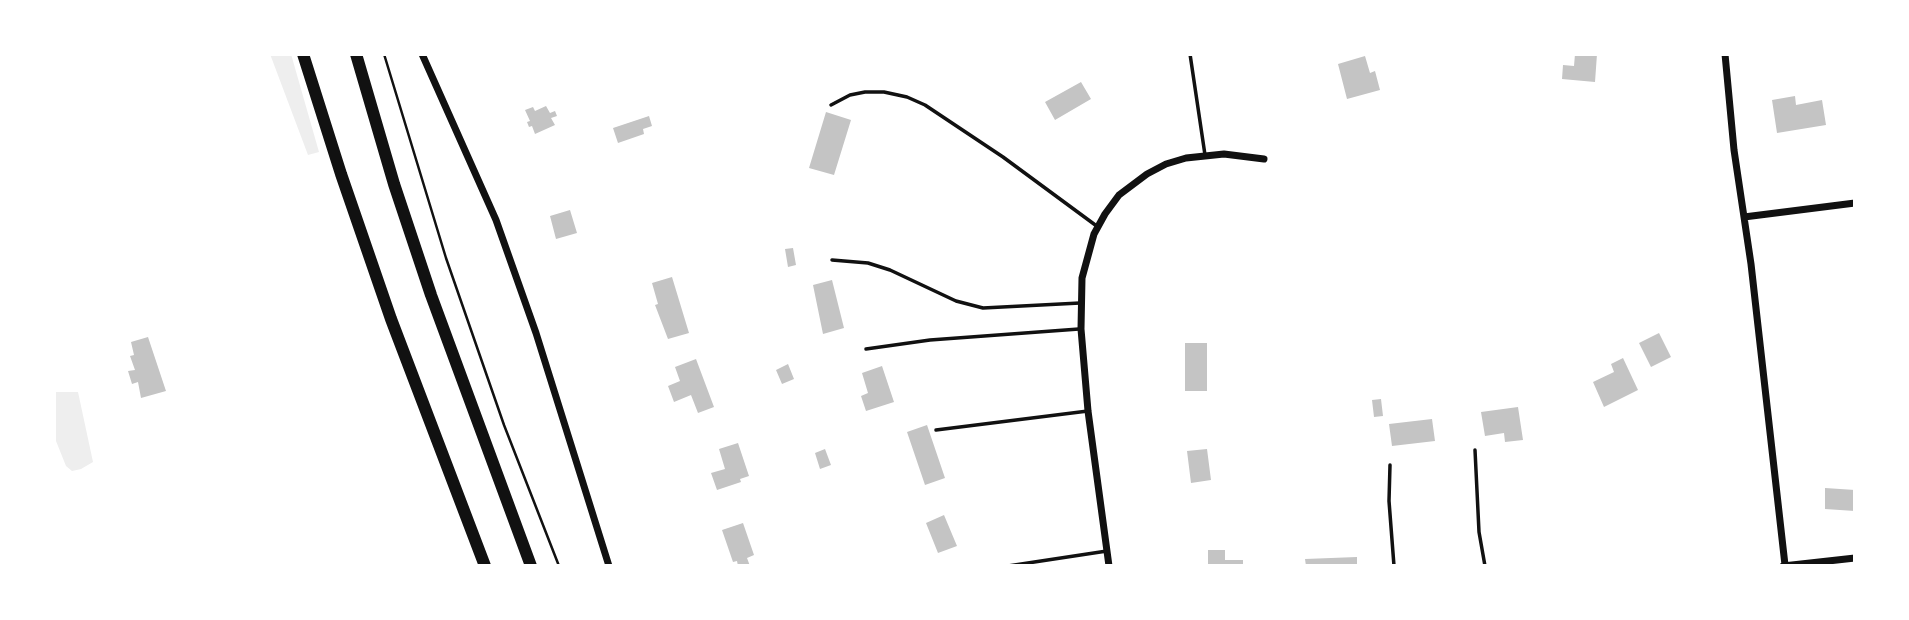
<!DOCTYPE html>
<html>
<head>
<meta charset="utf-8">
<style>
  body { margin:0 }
  #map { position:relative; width:1909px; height:620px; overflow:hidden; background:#fff; font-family:Lato,sans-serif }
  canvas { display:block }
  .frame { position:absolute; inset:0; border:56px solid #fff; pointer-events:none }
</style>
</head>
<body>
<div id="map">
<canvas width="1909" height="620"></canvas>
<div class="frame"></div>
</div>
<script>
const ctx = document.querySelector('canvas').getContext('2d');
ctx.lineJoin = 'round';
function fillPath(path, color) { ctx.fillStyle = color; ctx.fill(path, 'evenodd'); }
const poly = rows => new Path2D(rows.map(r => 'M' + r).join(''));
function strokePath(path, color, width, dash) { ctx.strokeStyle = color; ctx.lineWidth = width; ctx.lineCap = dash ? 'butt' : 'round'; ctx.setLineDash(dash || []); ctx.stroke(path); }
fillPath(poly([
  [270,54,291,54,319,152,308,155],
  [54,392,78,392,93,462,81,469,72,471,66,466,54,436]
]), '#eee');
fillPath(poly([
  [1575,54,1597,54,1595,82,1562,79,1563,65,1574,66],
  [1365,56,1370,73,1375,71,1380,90,1347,99,1338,64],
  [1081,82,1091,99,1055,120,1045,102],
  [1795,96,1796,105,1822,100,1826,125,1777,133,1772,100],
  [546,106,550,113,555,111,557,116,551,118,555,125,535,134,532,126,529,127,527,122,530,121,525,110,533,107,535,111],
  [826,112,851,120,834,175,809,168],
  [649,116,652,126,643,129,644,134,618,143,613,128],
  [570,210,577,233,556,239,550,216],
  [793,248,796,265,788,267,785,249],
  [672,277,689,333,668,339,655,305,658,304,652,283],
  [832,280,844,328,823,334,813,285],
  [1659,333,1671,357,1651,367,1639,343],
  [148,337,166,391,141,398,138,382,132,384,128,371,135,370,130,356,134,355,131,342],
  [1185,343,1207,343,1207,391,1185,391],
  [1623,358,1638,390,1604,407,1593,382,1614,372,1611,364],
  [696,359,714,407,698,413,691,395,674,402,668,386,680,381,675,367],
  [788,364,794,379,782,384,776,370],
  [882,366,894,402,866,411,861,396,868,393,862,373],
  [1381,399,1383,416,1374,417,1372,400],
  [1518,407,1523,440,1505,442,1504,433,1485,436,1481,412],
  [1432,419,1435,441,1392,446,1389,424],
  [927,425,945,478,925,485,907,432],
  [738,443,749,476,740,479,741,482,717,490,711,473,725,469,719,449],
  [825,449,831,465,820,469,815,453],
  [1207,449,1211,480,1191,483,1187,451],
  [1825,488,1855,490,1855,511,1825,509],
  [944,515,957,546,938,553,926,523],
  [743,523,754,555,747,558,750,566,738,566,737,561,733,562,722,530],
  [1208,550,1225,550,1225,560,1243,560,1243,566,1208,566],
  [1357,557,1357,566,1306,566,1305,559]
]), '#c4c4c4');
strokePath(poly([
  [384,54,446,258,504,425,559,566]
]), '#111', 2.5);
strokePath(poly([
  [1190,54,1205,155],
  [831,105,850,95,865,92,884,92,907,97,925,105,1003,157,1098,227],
  [832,260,868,263,890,270,956,301,983,308,1080,303],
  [866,349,930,340,1079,329],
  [936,430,1088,411],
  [1475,450,1479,532,1485,566],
  [1390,465,1389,501,1394,566],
  [1008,566,1107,551]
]), '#111', 3.5);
strokePath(poly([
  [422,54,496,220,536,333,609,566],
  [1725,54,1734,150,1751,264,1785,565],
  [1744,217,1855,203],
  [1109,566,1088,411,1081,329,1082,278,1094,234,1105,214,1119,195,1147,174,1166,164,1186,158,1224,154,1264,159],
  [1783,566,1855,558]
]), '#111', 7);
strokePath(poly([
  [303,54,341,174,391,319,485,566],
  [356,54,394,184,431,295,531,566]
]), '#111', 12);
</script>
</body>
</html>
